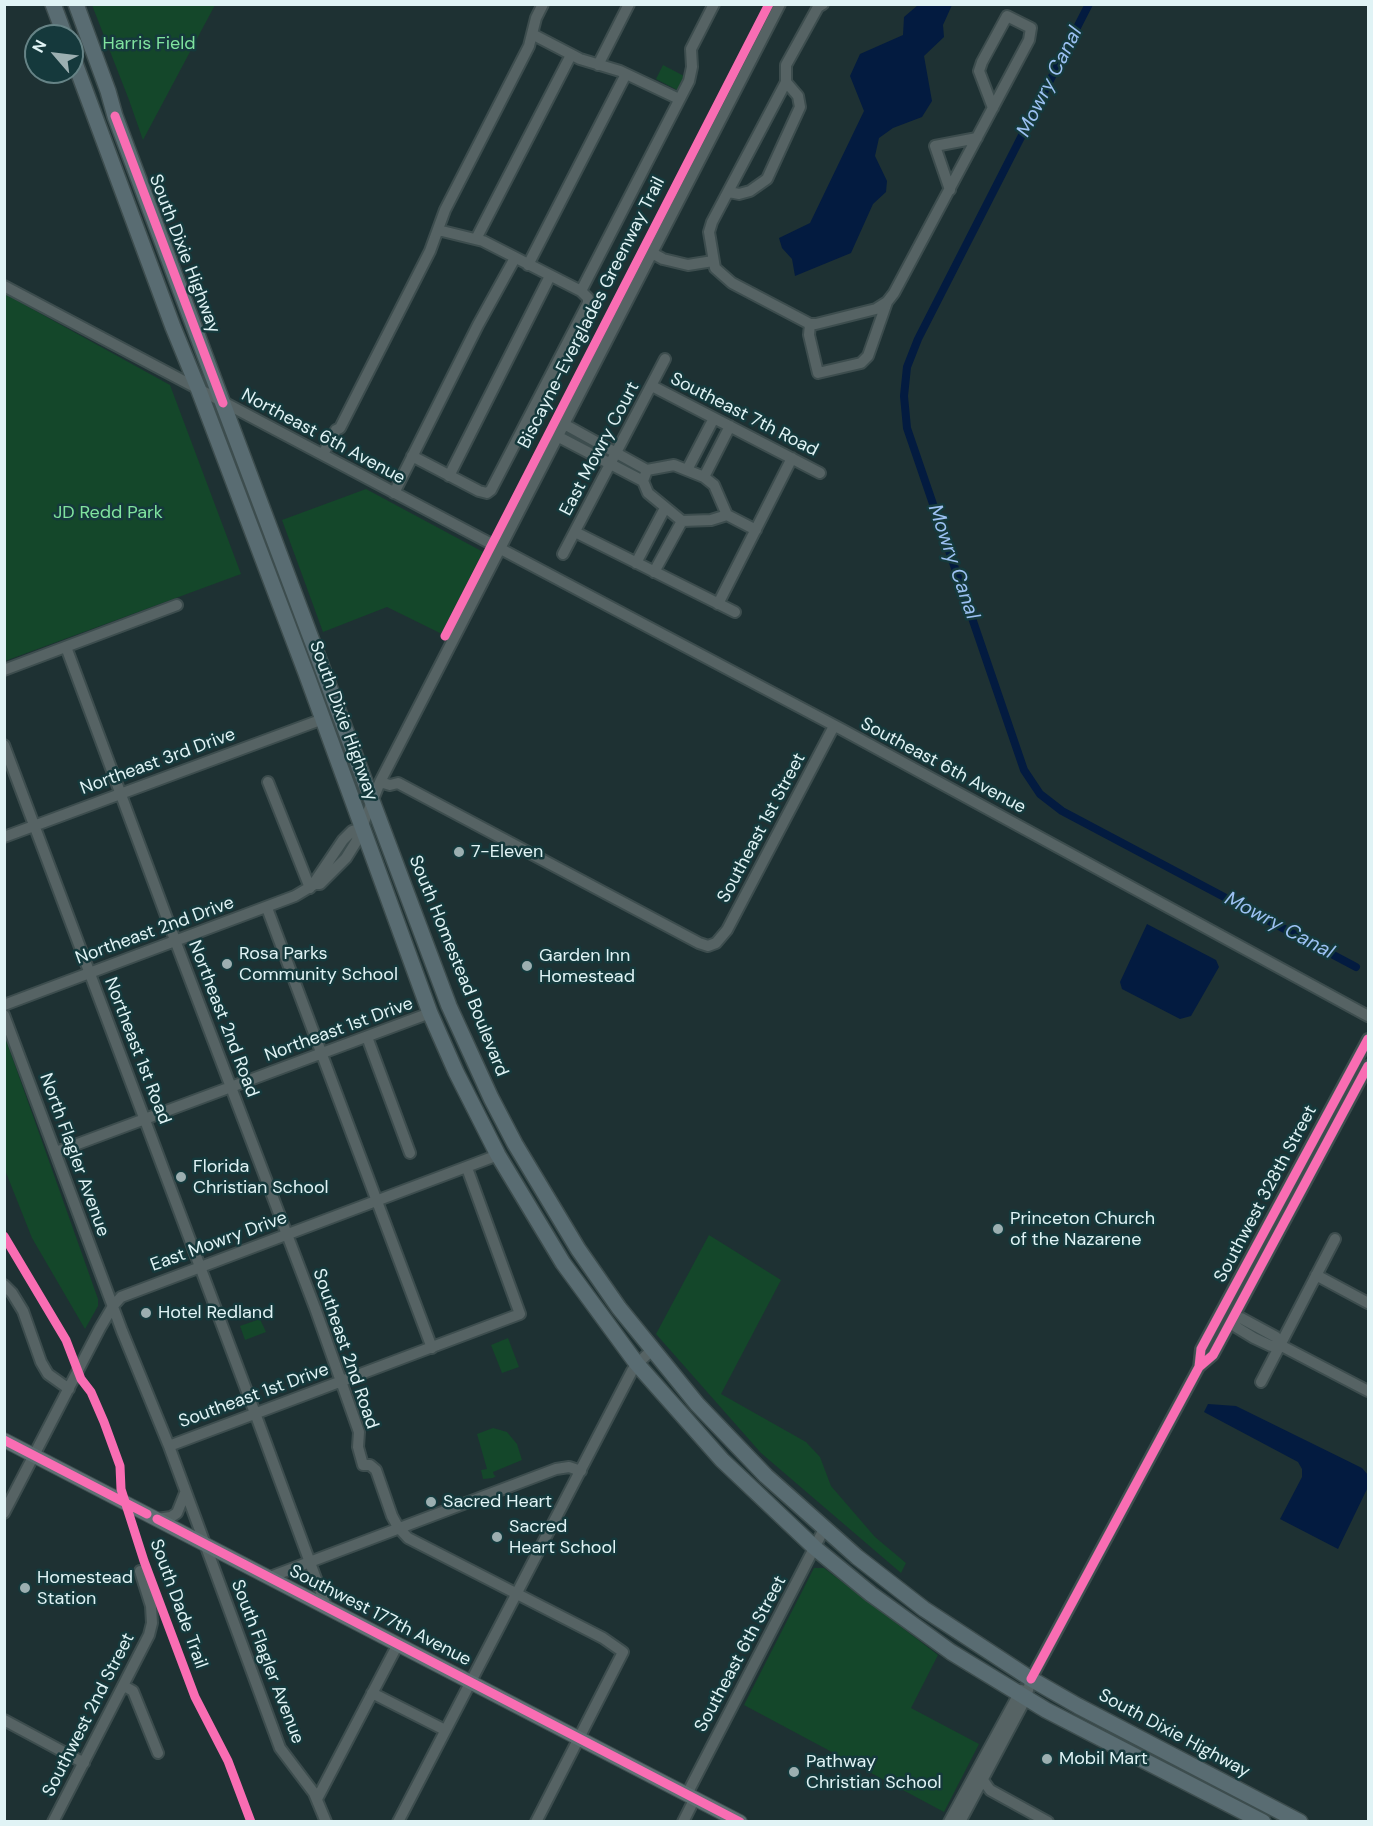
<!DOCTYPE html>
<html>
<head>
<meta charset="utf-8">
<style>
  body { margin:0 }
  #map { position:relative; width:1373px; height:1826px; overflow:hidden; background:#1e3133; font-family:"DM Sans",sans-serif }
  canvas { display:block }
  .frame { position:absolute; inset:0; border:6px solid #e0f3f5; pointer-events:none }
  .north { position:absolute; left:24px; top:24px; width:60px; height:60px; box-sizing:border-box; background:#15393c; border:2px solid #668386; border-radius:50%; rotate:298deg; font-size:16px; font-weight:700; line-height:24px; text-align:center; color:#e0f3f5 }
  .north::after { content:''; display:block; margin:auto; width:21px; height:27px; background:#9cafb1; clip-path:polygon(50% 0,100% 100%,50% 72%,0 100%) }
</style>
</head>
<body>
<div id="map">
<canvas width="1373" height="1826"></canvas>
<div class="frame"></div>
<div class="north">N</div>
</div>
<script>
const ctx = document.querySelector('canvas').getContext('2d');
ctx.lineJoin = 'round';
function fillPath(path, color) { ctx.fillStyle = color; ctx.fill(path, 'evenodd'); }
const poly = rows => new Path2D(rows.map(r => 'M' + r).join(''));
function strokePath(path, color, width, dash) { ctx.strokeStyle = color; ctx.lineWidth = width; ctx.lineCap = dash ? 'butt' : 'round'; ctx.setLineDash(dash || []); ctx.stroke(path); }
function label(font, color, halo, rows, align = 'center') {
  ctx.font = font + ' "DM Sans",sans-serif'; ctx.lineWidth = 5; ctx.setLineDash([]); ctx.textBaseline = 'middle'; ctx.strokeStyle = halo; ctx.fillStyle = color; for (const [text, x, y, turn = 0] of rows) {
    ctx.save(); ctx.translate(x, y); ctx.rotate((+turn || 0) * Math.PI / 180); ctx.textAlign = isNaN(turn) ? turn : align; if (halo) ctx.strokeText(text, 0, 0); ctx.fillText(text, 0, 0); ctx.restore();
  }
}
fillPath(poly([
  [92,5,215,5,143,140,129,100],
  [663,65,684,76,677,90,656,79],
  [5,294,170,385,241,574,5,661],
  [366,489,487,554,444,635,387,607,323,632,282,520],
  [5,1037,98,1299,98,1306,85,1329,32,1238,5,1170],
  [1310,1156,1312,1157,1309,1167,1270,1239,1268,1238,1271,1229],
  [709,1235,781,1280,721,1394,806,1442,820,1457,831,1486,875,1537,906,1563,901,1573,761,1453,656,1334],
  [260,1319,266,1332,245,1340,240,1326],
  [508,1338,519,1367,502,1373,491,1345],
  [493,1428,507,1432,517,1444,522,1460,493,1472,494,1475,496,1476,493,1478,483,1479,481,1470,487,1469,477,1434],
  [814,1568,824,1568,938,1655,911,1708,979,1744,944,1812,744,1705]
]), '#14472a');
fillPath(poly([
  [918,5,952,5,943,25,944,37,924,56,932,101,922,117,893,128,879,138,875,156,887,181,886,192,873,204,851,253,795,276,792,259,782,248,779,238,810,223,864,111,850,76,860,54,903,35,904,17],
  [1147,924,1216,960,1219,967,1191,1016,1180,1019,1122,989,1120,982],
  [1208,1404,1236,1406,1362,1468,1368,1475,1368,1487,1338,1549,1280,1519,1302,1477,1302,1469,1298,1462,1204,1412]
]), '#031b40');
strokePath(poly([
  [1089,4,918,339,907,367,904,396,907,428,1024,770,1040,794,1062,811,1356,967]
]), '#031b40', 8);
const minor = poly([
  [823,4,818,7,786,65,786,82,712,222,709,232,715,268,732,283,810,324,816,324,876,309,887,302,894,293,1029,40,1031,28,1007,16,982,62,979,71,993,108],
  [532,34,580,59,620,71,679,99],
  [598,65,629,4],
  [950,190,935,146,977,138],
  [729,192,739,194,750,191,767,179,800,107,798,96,786,82],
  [476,239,571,55],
  [652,253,663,259,688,265,713,261],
  [528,265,626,74],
  [4,286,841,729,1368,1016],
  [581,291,689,81,692,67,691,49,714,4],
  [810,324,809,335,818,373,861,363,868,356,887,302],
  [652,386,820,473],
  [564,424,647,470],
  [557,436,643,481],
  [323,454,336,430,340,428,430,251,445,210,529,46,536,18,543,4],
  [412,456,479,491,487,493,491,490,588,303,588,298,581,291,483,241,438,230],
  [687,470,714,418],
  [449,476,550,276],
  [704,477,730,426],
  [394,493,478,325,515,258],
  [727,515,711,520,682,521,648,493,643,481,647,470,674,465,704,477,714,485,727,515,756,530],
  [575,532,735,612],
  [563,554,665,359],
  [636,563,665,508],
  [654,572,682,521],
  [718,604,792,458],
  [66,647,178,948,315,1308,359,1432,358,1447,363,1465,370,1465,376,1470,392,1516,398,1527,408,1538,603,1638,623,1652,536,1822],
  [4,670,177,605],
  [4,745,255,1413,326,1606],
  [268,782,310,888],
  [380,782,390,785,398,783,699,943,708,946,716,943,727,930,834,726],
  [4,837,323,719],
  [315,884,316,880,343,840,352,831,362,828],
  [267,908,432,1348],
  [4,1005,295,896,315,884,320,884,346,858,356,842,380,782,780,4],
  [4,1015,122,1331,169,1446,280,1748,314,1793,326,1822],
  [367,1037,410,1153],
  [56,1152,430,1013],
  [1316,1275,1368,1303],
  [4,1285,12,1293,23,1311,41,1362,48,1374,69,1389],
  [1280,1345,1276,1337,1241,1318,1232,1320,1236,1327,1254,1338,1271,1346,1280,1345,1368,1391],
  [1199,1367,1213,1355,1368,1066],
  [1261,1382,1335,1239],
  [169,1446,520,1314,467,1168],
  [4,1513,100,1328,113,1306,121,1297,498,1155],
  [157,1519,171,1517,177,1513,185,1493],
  [270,1577,556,1469,569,1467,581,1471],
  [124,1686,133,1691,158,1753],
  [372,1693,445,1730],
  [4,1720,84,1763],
  [983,1780,990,1790,1048,1822],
  [687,1794,824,1529],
  [317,1799,398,1644],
  [53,1822,149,1635,152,1623,151,1606,140,1571],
  [398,1822,632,1371,637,1364,652,1350],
  [683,1822,695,1798],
  [949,1822,1021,1690],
  [960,1822,1026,1698,1031,1679,1199,1367,1201,1349,1368,1039]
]);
const major = poly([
  [4,1440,740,1822]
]);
const highway = poly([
  [53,4,65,36],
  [76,4,108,91,115,116,449,1006,491,1098,515,1144,578,1249,619,1308,697,1404,766,1476,857,1557,924,1609,1031,1679,1078,1706,1300,1822],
  [72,55,173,327,198,388,306,673,430,1013,456,1072,498,1155,563,1263,637,1364,722,1460,815,1548,871,1594,951,1652,1046,1710,1263,1822]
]);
strokePath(minor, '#3d4d4e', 14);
strokePath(major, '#3d4d4e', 16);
strokePath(highway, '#3d4d4e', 18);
strokePath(minor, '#566364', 10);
strokePath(major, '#5e6f73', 14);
strokePath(highway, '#596c72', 15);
strokePath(poly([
  [115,116,223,403],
  [445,636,769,4],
  [4,1236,66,1340,81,1379,91,1392,104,1422,120,1466,121,1489,144,1561,195,1697,228,1761,251,1822],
  [1199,1367,1213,1355,1368,1066],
  [4,1440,147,1514],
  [157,1519,740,1822],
  [1031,1679,1199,1367,1201,1349,1368,1039]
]), '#f96db3', 9);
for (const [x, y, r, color] of [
  [459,852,6,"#9cafb1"],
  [227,964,6,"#9cafb1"],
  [527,966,6,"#9cafb1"],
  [181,1177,6,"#9cafb1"],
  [998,1229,6,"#9cafb1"],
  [146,1313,6,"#9cafb1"],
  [431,1502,6,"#9cafb1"],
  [497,1537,6,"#9cafb1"],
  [25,1588,6,"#9cafb1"],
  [1047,1759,6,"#9cafb1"],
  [794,1772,6,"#9cafb1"]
]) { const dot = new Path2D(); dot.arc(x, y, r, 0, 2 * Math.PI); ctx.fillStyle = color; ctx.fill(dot); strokePath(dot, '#15393c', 2); }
label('18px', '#80e39f', '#15393c', [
  ["Harris Field",149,44],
  ["JD Redd Park",108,513]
]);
label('18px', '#e0f3f5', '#15393c', [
  ["South Dixie Highway",184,254,69],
  ["Biscayne-Everglades Greenway Trail",592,313,-63],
  ["Southeast 7th Road",744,415,27],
  ["Northeast 6th Avenue",323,437,28],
  ["East Mowry Court",600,449,-62],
  ["South Dixie Highway",343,721,70],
  ["Northeast 3rd Drive",158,762,-20],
  ["Southeast 6th Avenue",943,766,28],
  ["Southeast 1st Street",762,828,-62],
  ["Northeast 2nd Drive",155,931,-20],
  ["South Homestead Boulevard",458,966,68],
  ["Northeast 2nd Road",223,1019,69],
  ["Northeast 1st Drive",339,1030,-20],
  ["Northeast 1st Road",137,1051,69],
  ["North Flagler Avenue",74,1155,70],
  ["Southwest 328th Street",1266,1194,-62],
  ["East Mowry Drive",219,1242,-20],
  ["Southeast 2nd Road",345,1349,71],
  ["Southeast 1st Drive",254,1396,-20],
  ["South Dade Trail",178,1604,70],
  ["Southwest 177th Avenue",380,1616,27],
  ["Southeast 6th Street",741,1654,-62],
  ["South Flagler Avenue",267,1662,69],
  ["Southwest 2nd Street",89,1715,-63],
  ["South Dixie Highway",1174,1734,28]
]);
label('18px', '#e0f3f5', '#15393c', [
  ["7-Eleven",471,852],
  ["Rosa Parks",239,954],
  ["Community School",239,975],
  ["Garden Inn",539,956],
  ["Homestead",539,977],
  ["Florida",193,1167],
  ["Christian School",193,1188],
  ["Princeton Church",1010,1219],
  ["of the Nazarene",1010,1240],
  ["Hotel Redland",158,1313],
  ["Sacred Heart",443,1502],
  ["Sacred",509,1527],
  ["Heart School",509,1548],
  ["Homestead",37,1578],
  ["Station",37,1599],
  ["Mobil Mart",1059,1759],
  ["Pathway",806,1762],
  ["Christian School",806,1783]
], 'left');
label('italic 20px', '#9cc1f2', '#15393c', [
  ["Mowry Canal",1050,82,-63],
  ["Mowry Canal",953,562,71],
  ["Mowry Canal",1279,926,28]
]);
</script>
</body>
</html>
